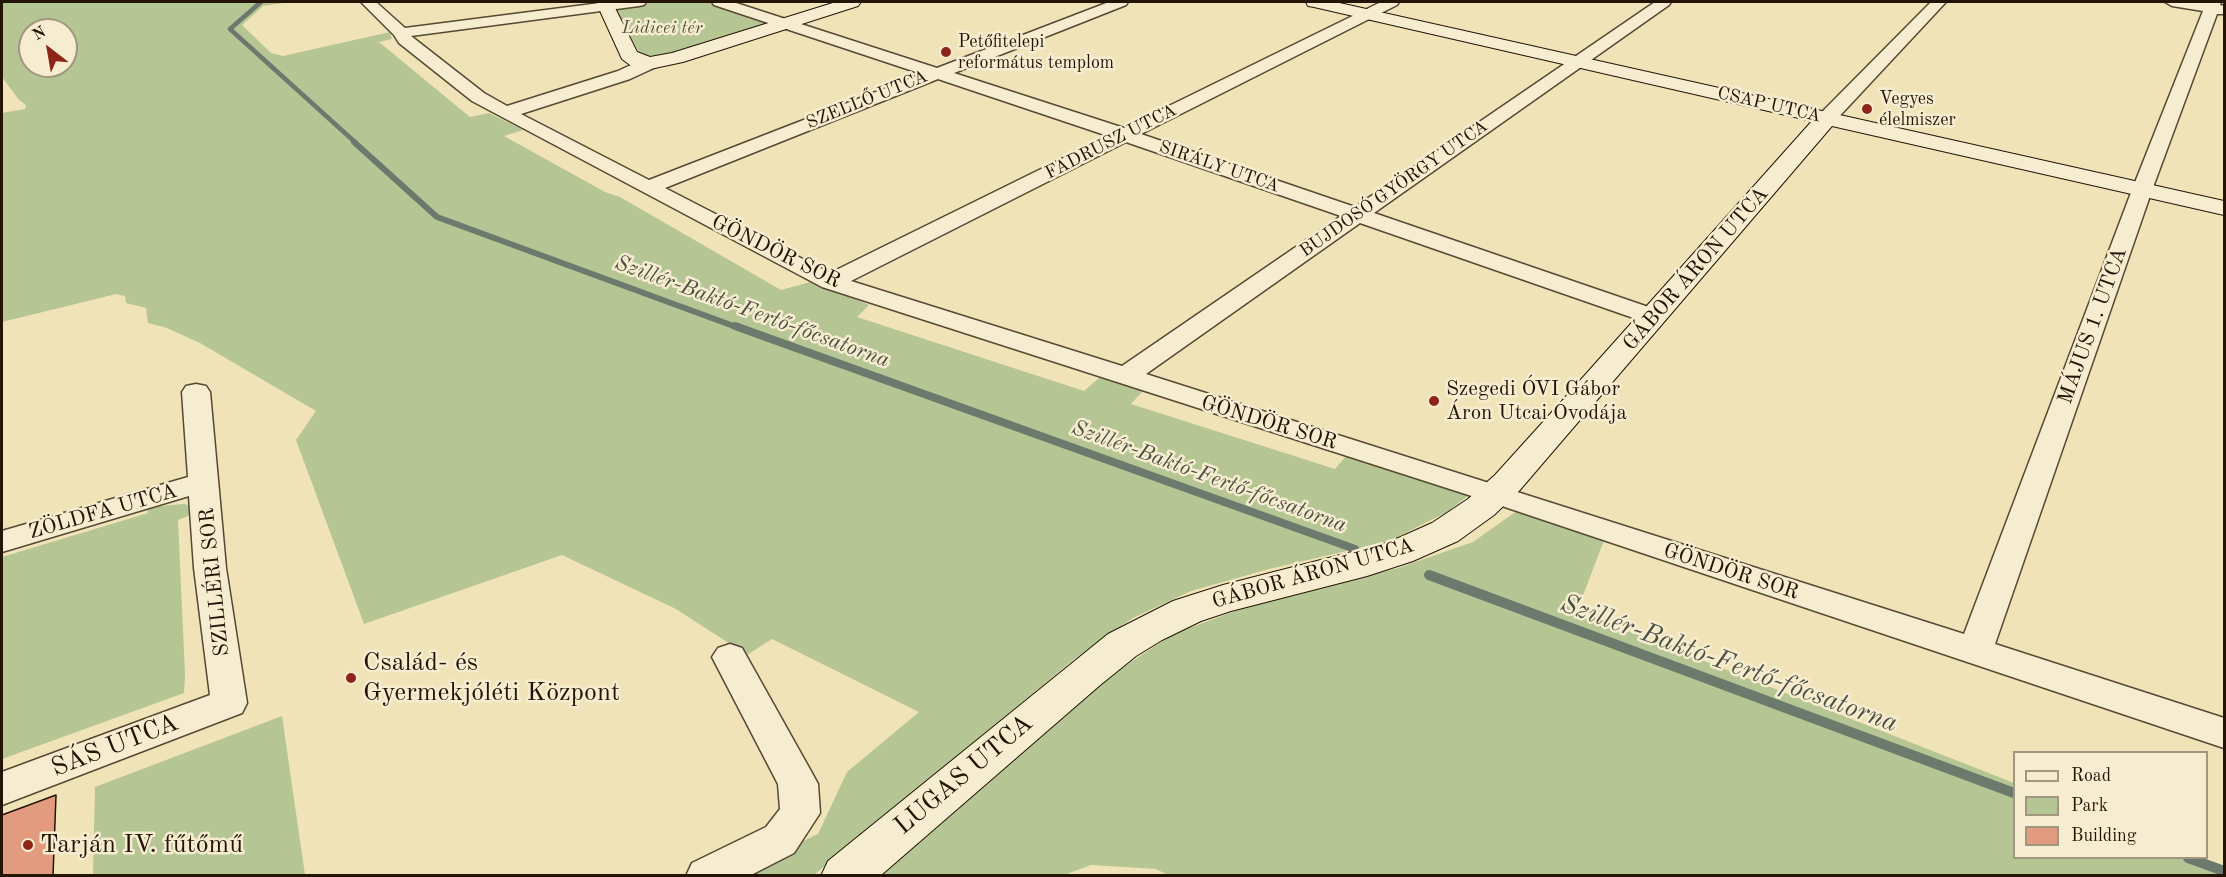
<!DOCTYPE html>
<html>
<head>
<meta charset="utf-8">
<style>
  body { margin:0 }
  #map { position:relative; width:2226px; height:877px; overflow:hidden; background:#f1e3b8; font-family:"Old Standard TT",serif }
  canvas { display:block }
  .frame { position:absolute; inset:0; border:3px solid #231406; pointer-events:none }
  .legend { position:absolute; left:2013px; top:751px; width:195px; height:108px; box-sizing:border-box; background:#f6edd1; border:2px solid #a29680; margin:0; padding:8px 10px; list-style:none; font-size:18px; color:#231406 }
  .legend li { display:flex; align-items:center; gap:12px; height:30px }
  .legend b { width:30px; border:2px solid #a29680 }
  .north { position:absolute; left:18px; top:18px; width:60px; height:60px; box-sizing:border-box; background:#f6edd1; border:2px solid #a29680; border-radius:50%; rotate:329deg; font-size:16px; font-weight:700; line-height:24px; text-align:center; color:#231406 }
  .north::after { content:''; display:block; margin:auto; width:21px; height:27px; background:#8f2418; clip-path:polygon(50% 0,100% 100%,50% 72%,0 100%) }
</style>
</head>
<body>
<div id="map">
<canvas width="2226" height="877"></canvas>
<div class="frame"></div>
<ul class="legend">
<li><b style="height:8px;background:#f6edd1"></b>Road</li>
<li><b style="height:16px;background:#b5c593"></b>Park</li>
<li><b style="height:16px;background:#e29b7f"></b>Building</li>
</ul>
<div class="north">N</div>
</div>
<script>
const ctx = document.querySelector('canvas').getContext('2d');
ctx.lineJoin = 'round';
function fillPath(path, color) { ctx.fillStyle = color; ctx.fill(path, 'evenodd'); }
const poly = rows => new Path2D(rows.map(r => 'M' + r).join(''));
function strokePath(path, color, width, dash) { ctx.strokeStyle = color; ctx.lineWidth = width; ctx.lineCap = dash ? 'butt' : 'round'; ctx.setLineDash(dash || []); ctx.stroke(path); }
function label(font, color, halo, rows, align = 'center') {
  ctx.font = font + ' "Old Standard TT",serif'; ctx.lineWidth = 5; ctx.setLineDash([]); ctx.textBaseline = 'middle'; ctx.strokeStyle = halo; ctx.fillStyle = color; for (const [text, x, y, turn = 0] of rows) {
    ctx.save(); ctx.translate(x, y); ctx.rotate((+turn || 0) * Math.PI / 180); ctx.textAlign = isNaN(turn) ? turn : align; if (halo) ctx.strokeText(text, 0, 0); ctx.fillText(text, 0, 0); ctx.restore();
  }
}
fillPath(poly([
  [2,2,290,2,263,6,242,25,271,53,283,56,390,32,392,39,379,42,470,117,489,113,523,130,504,136,605,192,620,197,781,290,814,281,869,305,857,317,1084,391,1100,377,1144,390,1131,404,1335,469,1346,456,1469,495,1447,512,1389,541,1269,569,1191,591,1133,618,1073,660,814,875,731,875,818,834,847,772,919,712,772,639,747,655,676,609,562,555,364,624,296,440,316,411,200,343,167,328,148,323,146,308,126,303,125,296,116,294,2,322,2,113,25,109,26,105,19,100,2,77],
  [30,30,66,30,66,66,30,66],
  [654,2,711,2,768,23,669,54,648,56,639,52,613,6],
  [184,504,195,507,195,513,178,520,185,675,184,693,2,759,2,557,148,513,147,507],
  [1521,508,1606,535,1577,611,2014,783,2014,858,2203,858,2224,866,2224,876,1170,876,1156,869,1091,865,1064,875,874,876,1110,676,1173,634,1257,603,1398,568,1473,542],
  [282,716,305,875,93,875,95,787]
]), '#b5c593');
strokePath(poly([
  [261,2,230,29,356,143]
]), '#6b7a6d', 4.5);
strokePath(poly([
  [354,142,437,217,739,328]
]), '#6b7a6d', 6);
strokePath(poly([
  [735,326,1355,549]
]), '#6b7a6d', 8);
strokePath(poly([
  [1429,575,2014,793],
  [2188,858,2224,871]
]), '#6b7a6d', 10);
const building = poly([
  [56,795,53,876,2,876,2,815,56,795]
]);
fillPath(building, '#e29b7f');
strokePath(building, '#231406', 1.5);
const street = poly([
  [361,2,376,2,405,28,608,2,646,2,644,5,639,6,411,36,484,93,507,106,618,71,644,59,656,59,658,63,656,67,630,79,521,114,649,180,922,74,714,5,712,2,733,2,937,68,1109,2,1128,2,1126,5,954,73,1124,128,1381,2,1399,2,1397,5,1141,134,1355,207,1655,2,1671,2,1669,5,1374,213,1663,312,1666,317,1663,322,1654,324,1645,322,1360,223,1146,374,1964,634,2132,190,2203,11,2172,6,2165,2,2221,2,2220,5,2224,6,2224,14,2217,14,2152,190,1995,644,2224,718,2224,748,1484,500,822,287,472,101,399,43,394,35,361,2],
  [938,79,1108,136,830,273,665,188,938,79],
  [1126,142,1341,216,1122,366,851,281,1126,142],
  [1931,2,1946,2,1834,122,1820,122,1818,118,1820,114,1931,2],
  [196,384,206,386,210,392,226,568,247,703,242,713,2,805,2,772,210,695,194,568,189,496,2,552,2,531,188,477,182,392,186,386,196,384],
  [730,644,742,648,812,773,818,784,820,813,794,853,749,876,686,876,692,863,766,827,780,809,778,784,712,657,718,648,730,644]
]);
const secondary = poly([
  [596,2,612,2,637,52,650,57,672,53,836,2,861,2,858,6,683,62,650,69,630,65,622,59,596,2],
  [1306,2,1335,2,2224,201,2224,215,1832,126,1519,491,1494,515,1458,541,1413,561,1367,576,1231,611,1201,621,1162,640,1136,656,1099,686,880,876,821,876,828,861,1108,634,1173,601,1223,585,1387,543,1432,523,1468,499,1495,475,1543,422,1812,121,1314,7,1308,6,1306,2]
]);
strokePath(street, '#564832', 3);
strokePath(secondary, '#231406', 2);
fillPath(street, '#f6edd1');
fillPath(secondary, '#f6edd1');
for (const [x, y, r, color] of [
  [946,52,6,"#8f2418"],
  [1867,109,6,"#8f2418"],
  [1434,401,6,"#8f2418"],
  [351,678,6,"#8f2418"],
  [28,845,6,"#8f2418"]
]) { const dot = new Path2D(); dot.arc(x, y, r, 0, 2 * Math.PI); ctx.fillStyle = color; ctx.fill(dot); strokePath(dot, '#f6edd1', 2); }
label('italic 18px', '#565237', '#f6edd1', [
  ["Lidicei tér",662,28]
]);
label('18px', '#231406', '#f6edd1', [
  ["Petőfitelepi",958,42],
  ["református templom",958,63],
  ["Vegyes",1879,99],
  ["élelmiszer",1879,120]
], 'left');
label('18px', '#231406', '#f6edd1', [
  ["SZELLŐ UTCA",867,100,-22],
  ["CSAP UTCA",1769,105,13],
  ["FADRUSZ UTCA",1111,142,-27],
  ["SIRÁLY UTCA",1219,167,19],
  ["BUJDOSÓ GYÖRGY UTCA",1394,189,-35]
]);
label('21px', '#231406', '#f6edd1', [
  ["GÖNDÖR SOR",776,252,26],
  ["GÁBOR ÁRON UTCA",1696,269,-49],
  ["MÁJUS 1. UTCA",2093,326,-70],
  ["GÖNDÖR SOR",1269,423,17],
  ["ZÖLDFA UTCA",103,512,-16],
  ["GÖNDÖR SOR",1731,572,18],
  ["GÁBOR ÁRON UTCA",1313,574,-16],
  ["SZILLÉRI SOR",215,582,-96]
]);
label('21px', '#231406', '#f6edd1', [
  ["Szegedi ÓVI Gábor",1446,389],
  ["Áron Utcai Óvodája",1446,413]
], 'left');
label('italic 22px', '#4d5042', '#f6edd1', [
  ["Szillér-Baktó-Fertő-főcsatorna",752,312,20],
  ["Szillér-Baktó-Fertő-főcsatorna",1209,477,20]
]);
label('26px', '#231406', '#f6edd1', [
  ["Család- és",363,663],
  ["Gyermekjóléti Központ",363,693],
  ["Tarján IV. fűtőmű",40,845]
], 'left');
label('26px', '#231406', '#f6edd1', [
  ["SÁS UTCA",115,746,-21],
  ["LUGAS UTCA",964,775,-40]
]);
label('italic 27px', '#4d5042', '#f6edd1', [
  ["Szillér-Baktó-Fertő-főcsatorna",1729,664,20]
]);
</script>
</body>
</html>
